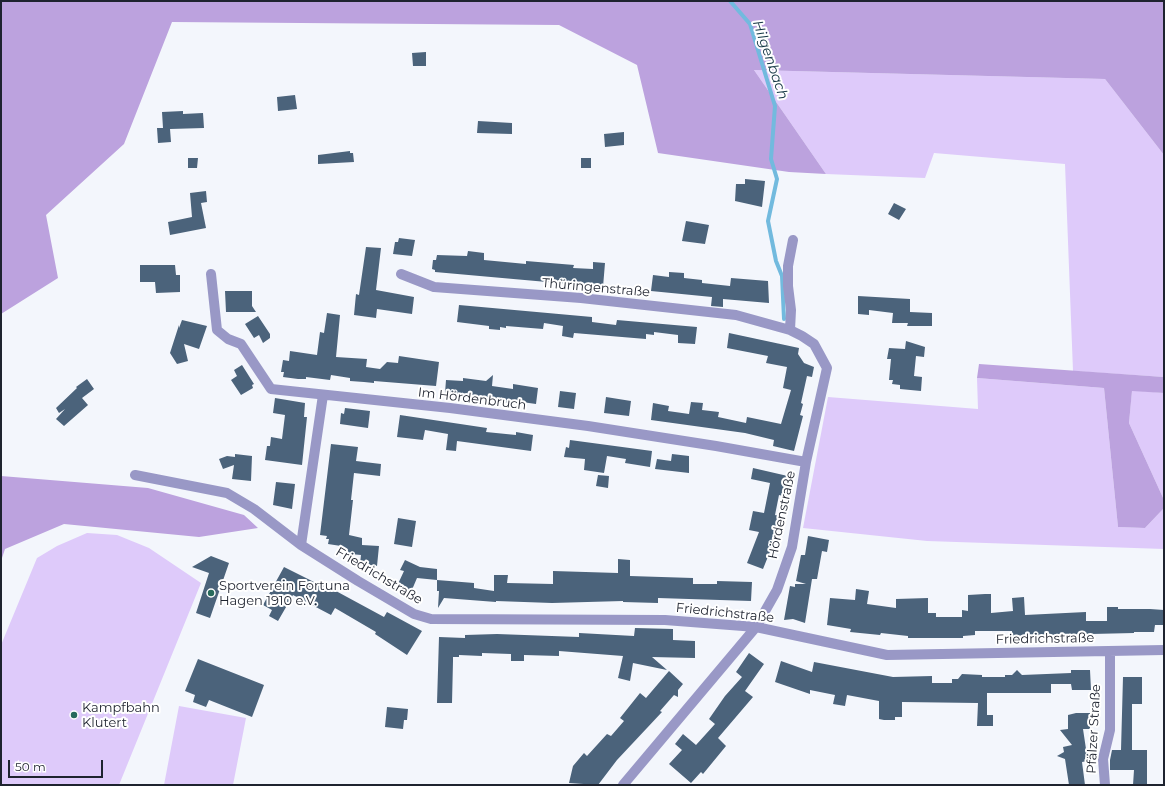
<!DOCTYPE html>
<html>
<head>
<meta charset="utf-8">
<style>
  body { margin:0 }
  #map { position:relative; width:1165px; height:786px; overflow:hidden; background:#f3f6fc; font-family:Montserrat,sans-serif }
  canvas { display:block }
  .frame { position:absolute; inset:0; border:2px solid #1e232f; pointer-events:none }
  .scale { position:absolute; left:8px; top:760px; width:95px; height:18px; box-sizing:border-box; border:2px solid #1e232f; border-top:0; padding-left:5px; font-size:12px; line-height:14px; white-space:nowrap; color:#1e232f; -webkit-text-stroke:3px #fff; paint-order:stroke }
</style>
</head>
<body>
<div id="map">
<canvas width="1165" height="786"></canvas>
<div class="frame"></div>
<div class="scale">50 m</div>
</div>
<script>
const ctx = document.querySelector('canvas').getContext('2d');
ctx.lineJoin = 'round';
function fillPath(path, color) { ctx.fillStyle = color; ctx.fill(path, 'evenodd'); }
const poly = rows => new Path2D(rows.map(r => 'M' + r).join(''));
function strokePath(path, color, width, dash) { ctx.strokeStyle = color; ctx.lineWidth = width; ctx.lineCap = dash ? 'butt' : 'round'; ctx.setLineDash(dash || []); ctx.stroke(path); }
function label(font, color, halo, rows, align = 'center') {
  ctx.font = font + ' Montserrat,sans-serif'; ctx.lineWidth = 4; ctx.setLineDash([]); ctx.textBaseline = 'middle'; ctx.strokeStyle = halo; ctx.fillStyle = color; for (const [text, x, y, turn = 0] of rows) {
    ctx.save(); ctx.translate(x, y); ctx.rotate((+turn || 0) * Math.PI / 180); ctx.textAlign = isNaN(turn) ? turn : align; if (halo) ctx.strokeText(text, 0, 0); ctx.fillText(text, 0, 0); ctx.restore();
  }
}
fillPath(poly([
  [754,70,1105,79,1164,155,1164,377,1073,371,1065,164,934,153,925,178,826,174],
  [977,378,1104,388,1118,527,1145,528,1164,508,1164,549,927,541,803,528,828,397,978,409],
  [1132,390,1164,393,1164,500,1129,423],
  [87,533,117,535,149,548,201,583,119,785,1,785,1,645,37,558,57,546],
  [179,706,246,718,233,785,164,785]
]), '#decafa');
fillPath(poly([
  [1,1,1164,1,1164,155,1105,79,754,70,826,174,789,172,658,153,637,65,559,25,172,22,124,144,46,215,58,278,1,314],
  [979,364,1164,377,1164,393,1132,391,1129,423,1164,500,1164,508,1145,528,1118,527,1104,388,977,378],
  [1,476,148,488,244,515,258,528,199,537,64,524,5,549,1,561]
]), '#bca2de');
strokePath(poly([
  [730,1,750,24,775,106,771,159,777,179,768,221,776,261,782,276,784,319]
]), '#72bade', 4);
fillPath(poly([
  [426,52,426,66,413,66,412,53],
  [295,95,297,109,278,111,277,97],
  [183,111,183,114,203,113,204,128,170,129,171,142,158,143,157,128,163,128,162,112],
  [478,121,512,123,512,134,477,133],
  [624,132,624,145,605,147,604,134],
  [350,151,350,153,353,153,354,162,318,164,318,155],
  [188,158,198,158,197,168,188,168],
  [581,158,591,158,591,168,581,168],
  [745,179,765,181,762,207,735,201,736,184,745,184],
  [206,191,207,202,201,203,206,228,170,235,168,222,192,217,190,193],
  [894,203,906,209,899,220,888,214],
  [686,221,709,225,705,244,682,241],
  [399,238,415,240,412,256,393,254,395,242,398,242],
  [366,247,381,248,376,290,414,297,412,314,377,309,376,318,354,315,356,294,359,295],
  [468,251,484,253,484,260,526,264,526,261,574,265,573,268,593,269,593,262,605,263,603,287,435,272,435,270,432,269,433,260,436,260,437,255,467,256],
  [140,265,175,265,176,275,180,275,180,292,156,293,155,282,140,282],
  [669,272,684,273,684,278,702,280,702,283,730,286,731,278,768,281,769,303,723,299,723,307,711,306,712,297,651,291,653,275,669,277],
  [225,291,252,291,252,306,256,312,226,312],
  [858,296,910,299,910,312,932,313,932,326,907,326,908,323,892,323,893,313,869,310,869,315,858,314],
  [459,305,592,317,592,322,616,325,617,320,697,327,695,344,678,343,678,335,654,332,654,335,646,334,646,339,574,333,573,338,562,336,563,326,544,323,543,329,506,326,506,328,500,327,500,330,489,329,489,326,457,322],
  [327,313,340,315,336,357,367,359,366,367,380,369,387,362,398,363,399,356,439,362,436,386,374,381,374,383,364,382,350,381,350,378,331,375,330,380,306,377,306,379,298,379,283,377,284,372,281,372,283,360,289,361,290,351,317,355,320,332,324,333],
  [258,316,270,334,270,338,263,343,259,335,254,338,245,324],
  [182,320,207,326,199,349,184,344,188,361,177,364,170,353,179,325,179,328],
  [729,333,799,348,798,354,804,363,814,367,812,377,807,376,801,403,803,404,800,415,803,416,794,451,773,446,774,440,745,433,651,420,653,403,669,406,668,411,689,414,691,402,703,403,702,410,719,412,718,417,746,423,747,417,781,424,791,390,783,388,787,367,766,363,768,356,727,348],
  [906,341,925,347,924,357,916,356,914,376,922,377,921,391,900,389,900,385,892,384,893,380,889,380,891,359,887,359,889,348,905,349],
  [242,365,254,384,252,385,253,388,241,395,231,380,237,376,234,370],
  [493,375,492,386,513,389,513,384,538,388,536,404,508,400,507,403,496,402,496,398,445,393,446,380,463,381,463,378,486,381],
  [87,379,94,389,82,398,88,405,64,426,56,419,65,409,59,413,56,408,77,388,76,387],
  [560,391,576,393,574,409,558,407],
  [606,397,631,401,629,416,604,413],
  [275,398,305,403,304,417,307,417,302,465,265,460,267,446,270,446,271,437,282,439,285,415,273,413],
  [345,408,370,411,368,428,340,424,341,413,344,414],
  [400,415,487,428,486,432,516,435,516,432,533,435,531,451,457,441,456,451,446,450,448,434,425,430,423,440,397,437],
  [570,440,652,451,650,467,625,463,626,459,607,456,604,473,584,470,585,459,564,457,566,447,569,448],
  [331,444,358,447,356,461,381,464,380,476,354,473,351,500,353,500,349,535,362,538,362,545,379,546,377,566,360,564,361,555,340,553,341,546,328,544,329,539,326,539,327,536,320,535],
  [235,454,252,456,251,481,232,479,234,465,223,469,219,459,227,456,235,457],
  [672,454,689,456,689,473,655,469,657,459,671,461],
  [753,468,792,477,787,497,779,495,775,515,779,516,775,539,763,569,747,563,759,532,749,530,753,511,764,513,770,483,751,479],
  [598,475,609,476,608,488,596,486],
  [276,482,295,484,292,509,273,505],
  [398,518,416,521,412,547,394,544],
  [808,536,829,540,827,552,822,551,817,579,812,579,805,623,793,619,784,620,790,586,795,587,795,584,806,584,796,581,801,555,805,555],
  [211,556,229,563,210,618,196,613,209,573,192,567],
  [618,559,630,560,630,576,693,578,693,584,717,584,717,581,752,582,751,601,658,598,658,603,623,602,623,601,552,603,496,601,496,602,444,598,438,608,439,591,437,591,437,580,474,583,474,588,494,591,494,575,508,575,507,583,553,584,553,571,618,573],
  [405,560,420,567,437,569,437,580,417,578,411,592,397,586,404,571,400,570],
  [284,567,322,586,323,584,384,617,387,612,422,631,407,655,375,634,376,632,335,608,331,615,293,595,278,621,269,616,272,610,263,605],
  [856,589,869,591,867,604,896,608,896,599,928,598,928,613,936,613,936,617,962,617,962,610,968,611,968,595,985,594,991,594,991,613,1013,611,1012,598,1024,597,1025,615,1086,612,1086,621,1107,621,1107,607,1118,607,1118,609,1150,609,1164,610,1164,625,1155,625,1154,632,1134,632,1134,633,1048,635,1048,637,1038,637,1037,635,1012,636,1012,631,975,631,975,635,963,636,963,638,908,638,908,636,881,633,880,635,850,632,851,629,827,625,830,598,855,600],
  [635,628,673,629,673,640,695,641,695,658,652,657,667,670,633,663,630,681,618,678,623,656,559,651,559,656,524,655,524,661,511,661,511,654,482,653,482,656,459,655,459,657,453,657,453,661,452,703,437,703,439,637,465,638,465,635,497,634,579,637,579,633,634,636],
  [749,653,764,664,745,691,753,697,718,738,726,746,703,774,701,772,691,783,669,764,682,750,675,744,683,734,696,745,715,724,709,719,725,696,742,677,736,672],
  [198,659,264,685,252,717,209,700,206,707,193,702,195,695,185,691],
  [781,661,812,672,814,662,893,677,932,676,932,683,952,683,952,679,958,679,962,674,982,675,982,677,1005,677,1005,675,1012,675,1017,670,1022,675,1071,673,1071,670,1090,670,1091,690,1072,690,1071,684,1051,684,1051,693,987,693,987,715,993,715,993,726,977,726,978,703,902,702,902,717,895,717,895,720,884,720,879,719,879,701,847,695,845,706,833,704,835,695,810,690,810,694,775,682],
  [669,671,683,684,678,690,678,697,674,695,660,711,662,712,617,760,598,785,569,783,573,766,584,753,587,756,607,734,611,736,624,721,620,718,640,693,646,698],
  [1123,677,1142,677,1142,704,1132,704,1132,750,1147,750,1147,785,1133,785,1134,770,1110,770,1110,760,1112,750,1121,750],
  [387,707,408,709,407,720,404,720,403,729,385,727],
  [1076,713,1090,713,1090,729,1083,729,1086,749,1094,751,1087,756,1088,761,1082,762,1085,785,1069,785,1065,759,1057,756,1064,752,1063,747,1072,745,1060,730,1068,729,1068,715]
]), '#4b637b');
strokePath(poly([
  [211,274,217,330,228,339,241,344,271,389,450,408,588,426,716,446,806,462],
  [401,274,434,287,581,298,736,315,790,330,802,336,814,344,827,368,806,462,792,547,777,590,756,627,623,785],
  [790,330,791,310,788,286,788,266,793,240],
  [135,475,227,493,254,509,301,545,358,581,414,614,431,619,665,620,756,627,887,655,1164,650],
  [301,545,323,395],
  [1105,785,1103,759,1110,730,1110,651]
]), '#9998c6', 10);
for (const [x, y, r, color] of [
  [211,593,4,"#276a5c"],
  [74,715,4,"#276a5c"]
]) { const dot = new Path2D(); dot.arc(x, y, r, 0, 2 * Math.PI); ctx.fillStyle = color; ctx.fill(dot); strokePath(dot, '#fff', 1.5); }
label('13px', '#1e232f', '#fff', [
  ["Thüringenstraße",596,288,5],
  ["Im Hördenbruch",472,399,7],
  ["Hördenstraße",782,515,-78],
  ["Friedrichstraße",379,576,31],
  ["Friedrichstraße",725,613,6],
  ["Friedrichstraße",1045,639,-1],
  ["Pfälzer Straße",1094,729,-87]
]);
label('13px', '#1e232f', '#fff', [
  ["Sportverein Fortuna",219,586],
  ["Hagen 1910 e.V.",219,601],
  ["Kampfbahn",82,708],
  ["Klutert",82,723]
], 'left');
label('italic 14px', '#123443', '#fff', [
  ["Hilgenbach",770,60,71]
]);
</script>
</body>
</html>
